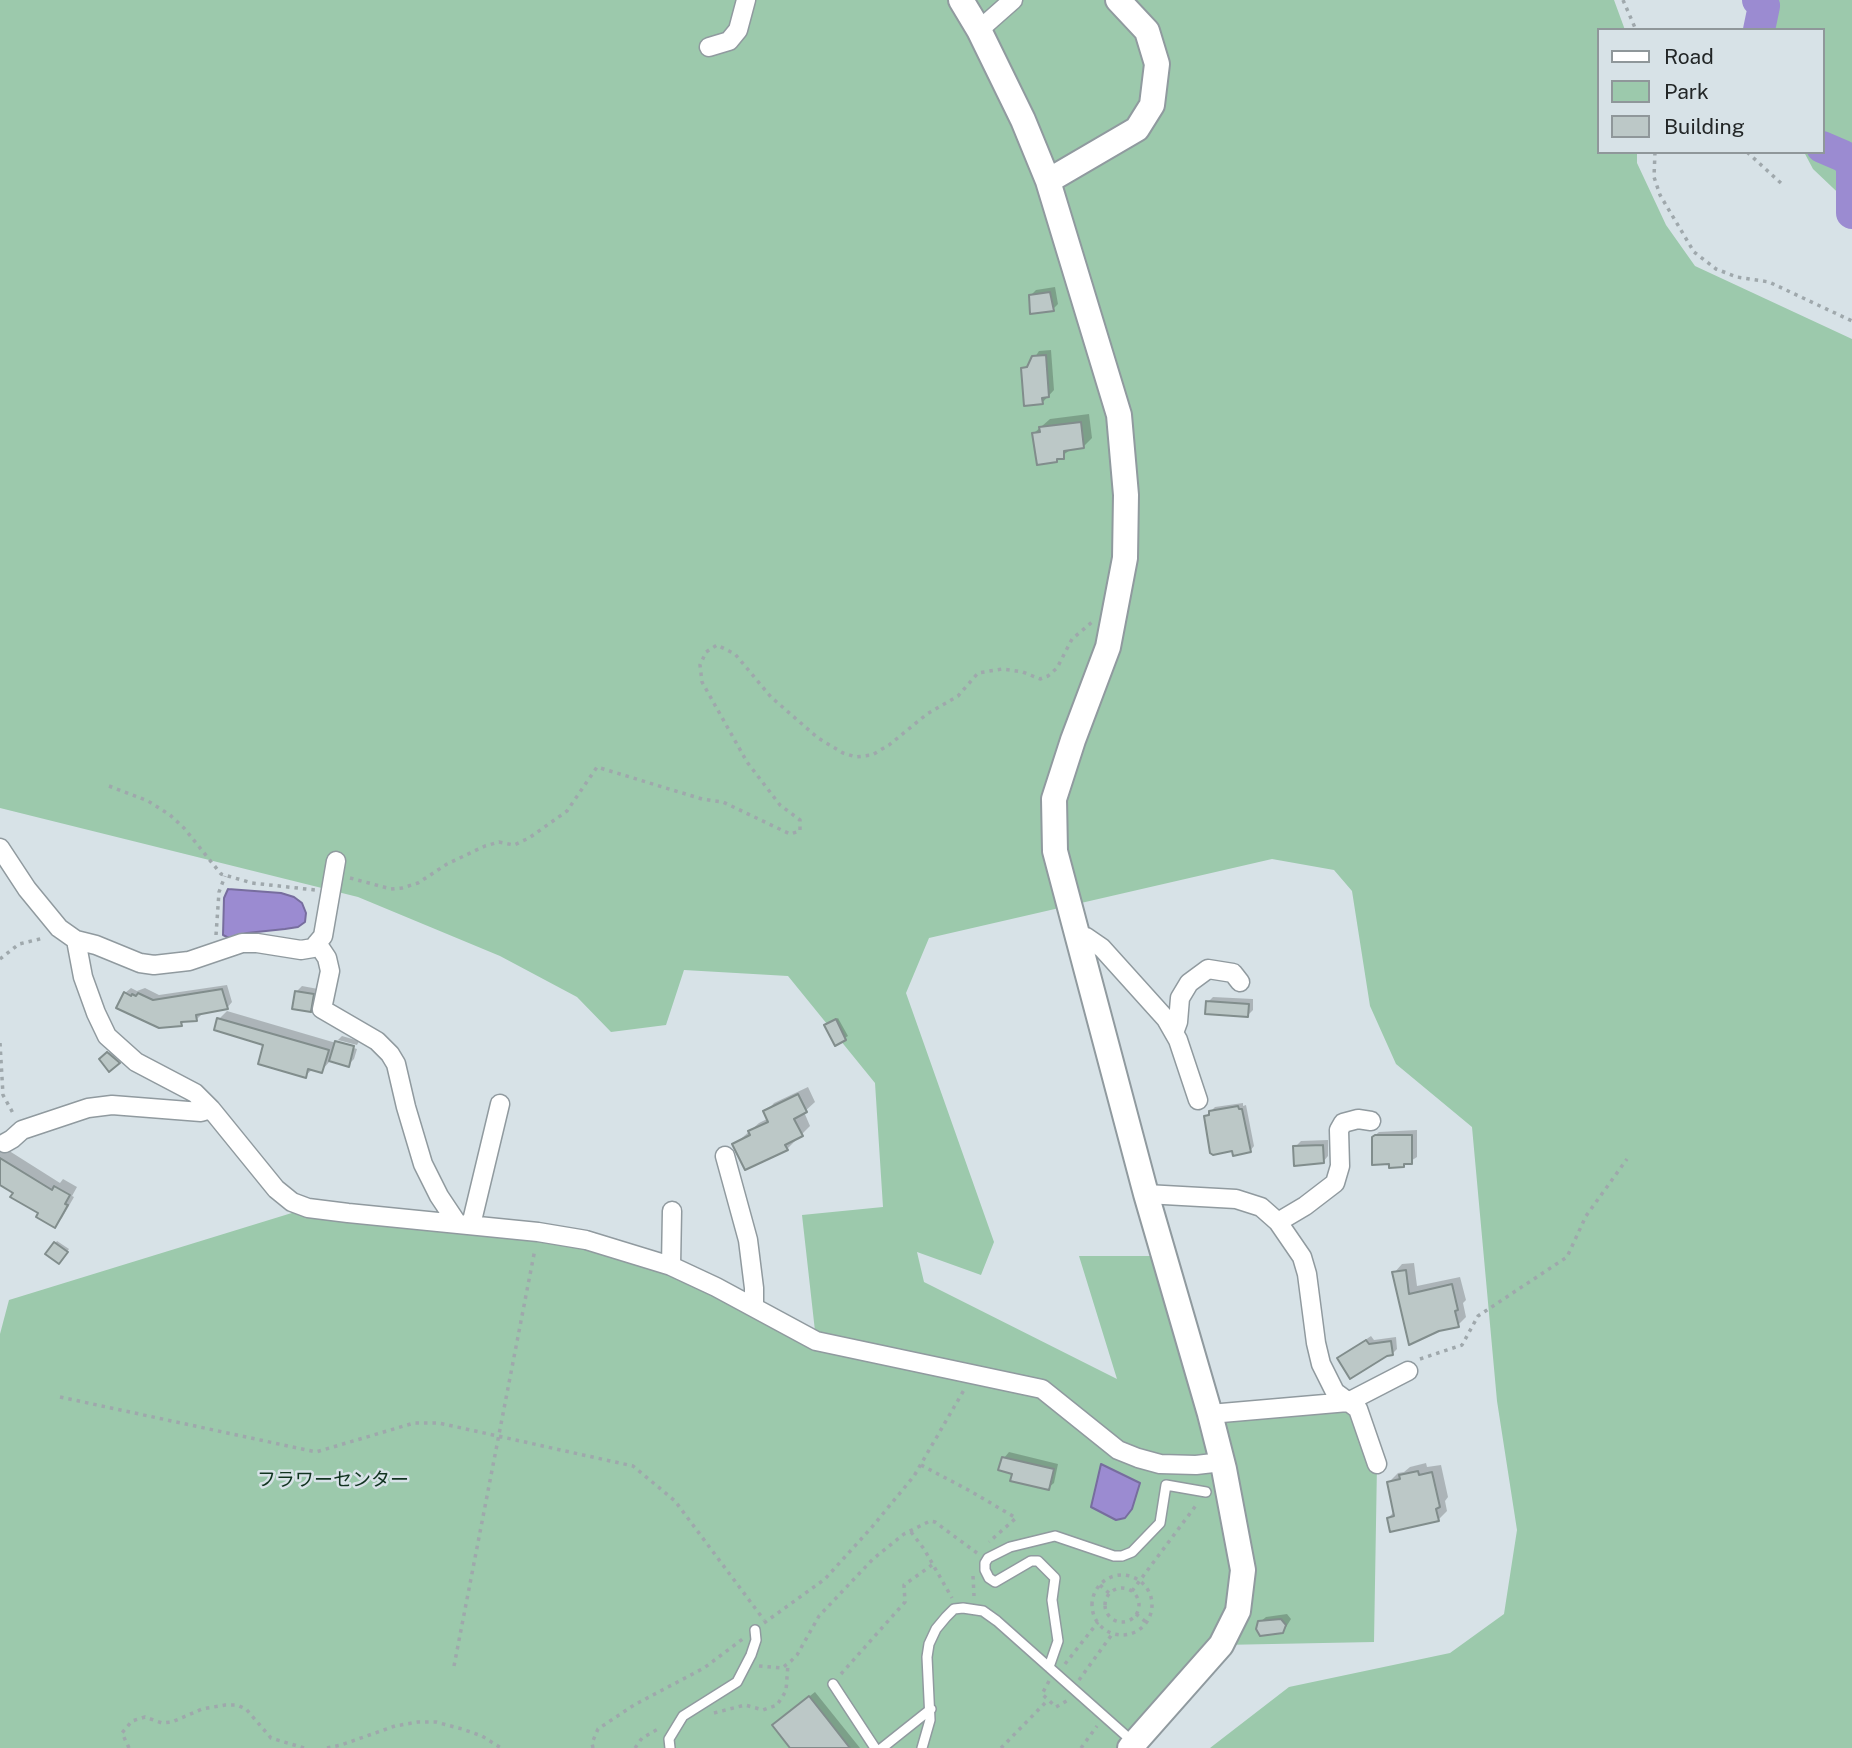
<!DOCTYPE html>
<html>
<head>
<meta charset="utf-8">
<style>
  body { margin:0 }
  #map { position:relative; width:1852px; height:1748px; overflow:hidden; background:#d7e2e7; font-family:"Public Sans",sans-serif }
  canvas { display:block }
  .legend { position:absolute; left:1597px; top:28px; width:228px; height:126px; box-sizing:border-box; background:#d7e2e7; border:2px solid #8f979a; margin:0; padding:9px 12px; list-style:none; font-size:21px; color:#222627 }
  .legend li { display:flex; align-items:center; gap:14px; height:35px }
  .legend b { width:35px; border:2px solid #8f979a }
</style>
</head>
<body>
<div id="map">
<canvas width="1852" height="1748"></canvas>
<ul class="legend">
<li><b style="height:9px;background:#fff"></b>Road</li>
<li><b style="height:19px;background:#9cc9ac"></b>Park</li>
<li><b style="height:19px;background:#bcc8c7"></b>Building</li>
</ul>
</div>
<script>
const ctx = document.querySelector('canvas').getContext('2d');
ctx.lineJoin = 'round';
function fillPath(path, color) { ctx.fillStyle = color; ctx.fill(path, 'evenodd'); }
const poly = rows => new Path2D(rows.map(r => 'M' + r).join(''));
function strokePath(path, color, width, dash) { ctx.strokeStyle = color; ctx.lineWidth = width; ctx.lineCap = dash ? 'butt' : 'round'; ctx.setLineDash(dash || []); ctx.stroke(path); }
function label(font, color, halo, rows, align = 'center') {
  ctx.font = font + ' "Public Sans","Noto Sans JP",sans-serif'; ctx.lineWidth = 5; ctx.setLineDash([]); ctx.textBaseline = 'middle'; ctx.strokeStyle = halo; ctx.fillStyle = color; for (const [text, x, y, turn = 0] of rows) {
    ctx.save(); ctx.translate(x, y); ctx.rotate((+turn || 0) * Math.PI / 180); ctx.textAlign = isNaN(turn) ? turn : align; if (halo) ctx.strokeText(text, 0, 0); ctx.fillText(text, 0, 0); ctx.restore();
  }
}
fillPath(poly([
  [0,0,1614,0,1625,30,1598,30,1598,152,1637,152,1637,163,1666,225,1695,266,1852,339,1852,1748,1210,1748,1289,1687,1450,1653,1504,1614,1517,1530,1497,1401,1472,1127,1396,1064,1370,1006,1352,891,1334,870,1272,859,929,938,906,993,994,1242,981,1275,917,1252,924,1282,1117,1379,1079,1256,1164,1256,1210,1414,1348,1402,1377,1464,1374,1642,1221,1645,1130,1748,0,1748,0,1334,9,1300,308,1208,638,1255,816,1340,802,1215,883,1207,875,1083,788,976,684,970,666,1025,611,1032,577,997,500,956,358,897,0,808],
  [1746,0,1852,0,1852,206,1813,169,1804,152,1822,152,1822,30,1750,30]
]), '#9cc9ac');
const water = poly([
  [228,889,281,893,294,897,302,903,306,913,305,922,298,927,285,929,247,933,229,938,223,935,224,898,228,889],
  [1101,1464,1140,1483,1132,1509,1125,1518,1116,1520,1091,1507,1101,1464]
]);
fillPath(water, '#9b8bd1');
strokePath(water, '#776d9e', 2);
fillPath(poly([
  [1055,287,1058,304,1053,309,1030,296,1036,290],
  [1051,350,1054,390,1042,403,1022,369,1031,363,1039,351],
  [1089,414,1092,438,1083,447,1073,448,1056,460,1034,433,1050,419],
  [227,985,232,1002,227,1008,202,1014,196,1020,185,1020,181,1025,125,993,131,988,137,991,145,988,159,995],
  [302,986,318,989,316,1005,311,1010,296,992],
  [1213,997,1253,999,1253,1010,1247,1016,1208,1002],
  [227,1011,336,1043,337,1041,337,1043,357,1049,354,1059,348,1065,331,1060,321,1071,313,1069,305,1076,265,1044,219,1019],
  [838,1018,848,1036,835,1044,828,1024],
  [342,1036,359,1041,357,1045,338,1040],
  [111,1051,121,1060,109,1069,101,1059],
  [808,1087,815,1102,804,1112,810,1126,787,1149,735,1144,759,1123,769,1118,766,1112,774,1103],
  [1243,1103,1243,1106,1246,1105,1254,1146,1250,1151,1206,1116,1215,1107],
  [1417,1130,1417,1157,1403,1166,1373,1137,1379,1132],
  [1328,1140,1328,1156,1323,1162,1295,1147,1301,1141],
  [3,1147,60,1183,63,1179,77,1187,72,1196,74,1197,62,1218,55,1225,0,1183,0,1150],
  [57,1241,69,1249,61,1260,47,1254],
  [1414,1263,1417,1286,1460,1277,1466,1300,1463,1303,1466,1317,1458,1325,1438,1330,1410,1342,1394,1273,1402,1264],
  [1371,1336,1374,1340,1396,1337,1397,1349,1392,1354,1339,1358],
  [1009,1452,1058,1464,1054,1483,1048,1488,1004,1458],
  [1426,1463,1427,1467,1441,1465,1448,1497,1445,1501,1447,1511,1438,1520,1388,1518,1395,1511,1389,1482,1398,1473,1404,1472,1410,1467],
  [1287,1614,1291,1619,1283,1632,1260,1622,1266,1617],
  [815,1692,860,1748,792,1748,779,1720]
]), '#0003');
strokePath(poly([
  [1758,0,1764,6,1759,30],
  [1822,147,1843,156,1852,163,1852,213]
]), '#9b8bd1', 32);
const building = poly([
  [1050,292,1054,311,1030,314,1029,295,1050,292],
  [1046,355,1049,397,1042,398,1043,404,1024,406,1021,368,1027,367,1032,356,1046,355],
  [1081,422,1084,448,1064,451,1064,459,1057,459,1057,462,1037,465,1032,433,1040,432,1039,427,1081,422],
  [222,989,228,1009,196,1015,197,1021,181,1022,182,1026,159,1028,116,1008,124,992,131,996,132,994,136,996,138,993,153,1000,222,989],
  [295,991,314,994,311,1012,292,1009,295,991],
  [1206,1001,1249,1004,1248,1017,1205,1014,1206,1001],
  [217,1018,329,1050,322,1073,308,1069,306,1078,258,1064,263,1045,214,1030,217,1018],
  [836,1019,846,1040,835,1046,824,1025,836,1019],
  [335,1041,354,1046,349,1067,329,1061,335,1041],
  [107,1052,120,1063,109,1072,99,1059,107,1052],
  [798,1094,807,1112,794,1119,803,1136,785,1145,788,1150,745,1170,732,1144,750,1135,748,1131,768,1122,763,1111,798,1094],
  [1238,1106,1239,1109,1242,1109,1251,1152,1233,1156,1232,1151,1213,1155,1210,1153,1204,1116,1209,1115,1209,1111,1238,1106],
  [1375,1135,1412,1135,1412,1164,1404,1164,1404,1167,1389,1168,1389,1164,1372,1165,1372,1137,1375,1135],
  [1323,1145,1324,1163,1294,1166,1293,1146,1323,1145],
  [0,1158,52,1190,54,1186,70,1195,65,1204,68,1205,55,1228,36,1217,38,1213,10,1197,13,1193,0,1185,0,1158],
  [54,1242,68,1252,59,1264,45,1254,54,1242],
  [1406,1270,1409,1294,1452,1284,1458,1310,1455,1311,1459,1327,1439,1331,1409,1345,1392,1272,1406,1270],
  [1366,1340,1369,1344,1391,1341,1393,1355,1387,1356,1350,1379,1337,1358,1366,1340],
  [1002,1457,1054,1469,1049,1490,1010,1481,1012,1474,998,1470,1002,1457],
  [1418,1471,1419,1475,1432,1472,1440,1507,1436,1509,1439,1521,1390,1532,1387,1518,1394,1516,1387,1482,1400,1479,1399,1475,1418,1471],
  [1281,1619,1286,1625,1283,1633,1260,1636,1256,1629,1258,1621,1281,1619],
  [809,1696,828,1720,850,1748,790,1748,772,1725,809,1696]
]);
fillPath(building, '#bcc8c7');
strokePath(building, '#818d8c', 2);
const lane = poly([
  [1049,1667,1058,1641,1052,1600,1055,1578,1038,1561,1031,1561,995,1582,989,1578,985,1570,985,1563,988,1558,1010,1547,1055,1536,1114,1556,1122,1556,1132,1552,1160,1523,1166,1485,1206,1492],
  [833,1684,875,1748],
  [670,1748,669,1739,683,1716,737,1682,751,1655,756,1640,755,1630],
  [882,1748,931,1709],
  [922,1748,930,1720,927,1657,929,1644,936,1629,946,1617,954,1609,963,1608,983,1611,997,1621,1132,1741]
]);
const street = poly([
  [979,30,1013,0],
  [709,47,729,41,738,30,746,0],
  [0,848,27,889,59,928,76,940,96,945,140,963,154,965,189,961,242,943,257,943,301,950,313,948,323,936,336,861],
  [1077,935,1086,937,1102,948,1166,1019,1178,1040,1198,1100],
  [76,940,83,977,96,1013,107,1036,136,1062,195,1093,211,1109,276,1189,292,1202,308,1208,348,1213,538,1232,586,1240,671,1266,716,1287,816,1341,1042,1389,1118,1450,1138,1458,1160,1464,1196,1465,1222,1462],
  [317,943,327,958,330,971,322,1009,377,1041,390,1054,396,1064,406,1107,423,1164,439,1196,457,1223],
  [1174,1033,1178,1022,1180,998,1189,983,1208,969,1233,973,1240,982],
  [5,1143,12,1139,22,1130,88,1108,112,1105,201,1112,211,1109],
  [725,1156,748,1240,754,1288,754,1307],
  [1146,1194,1236,1199,1261,1207,1278,1222,1302,1257,1307,1274,1316,1343,1321,1364,1335,1392,1358,1409,1377,1464],
  [1278,1222,1305,1206,1335,1183,1340,1166,1339,1130,1343,1123,1358,1119,1371,1121],
  [471,1225,500,1104],
  [671,1266,672,1211],
  [1210,1414,1348,1402,1408,1371]
]);
const secondary = poly([
  [961,0,979,30,1023,120,1048,181,1119,415,1126,495,1125,558,1108,647,1073,740,1054,799,1055,851,1146,1194,1210,1414,1224,1469,1243,1570,1238,1611,1221,1645,1130,1748],
  [1048,181,1137,129,1152,105,1157,64,1147,31,1118,0]
]);
strokePath(lane, '#909a9f', 12);
strokePath(street, '#909a9f', 21);
strokePath(secondary, '#909a9f', 28);
strokePath(poly([
  [1623,0,1636,30],
  [1655,152,1654,177,1660,195,1694,252,1716,269,1737,277,1769,282,1852,321],
  [1747,152,1783,185],
  [109,786,148,801,170,815,184,828,221,874,252,883,315,890],
  [350,878,391,889,402,888,418,883,447,864,485,846,499,842,514,845,529,838,567,811,597,767,702,799,723,802,790,834,800,831,800,820,780,805,747,762,702,682,700,665,706,652,717,645,735,654,771,697,818,738,843,753,856,757,872,755,889,745,927,714,958,696,978,673,1002,669,1023,672,1040,679,1048,676,1057,668,1072,639,1092,622],
  [216,935,219,892,225,876],
  [0,959,19,944,44,938],
  [0,1043,3,1095,14,1115],
  [1420,1359,1462,1345,1478,1316,1567,1257,1586,1216,1627,1159],
  [60,1397,316,1452,414,1423,439,1423,633,1466,675,1501,764,1620],
  [921,1465,972,1492,1016,1518,989,1542],
  [911,1532,924,1549,952,1598],
  '1092 1605a30 30 0 1 1 60 0a30 30 0 1 1-60 0Z',
  [973,1576,974,1596],
  [1100,1585,1110,1594],
  '1105 1605a17 17 0 1 1 34 0a17 17 0 1 1-34 0Z',
  [1132,1591,1197,1504],
  [1136,1614,1146,1622],
  [764,1623,825,1579,872,1527,914,1476,964,1390],
  [1065,1664,1098,1622],
  [454,1666,535,1249],
  [759,1666,782,1668,791,1661,797,1655,819,1616,873,1559,904,1534,930,1521,935,1522,977,1553],
  [841,1674,905,1602,904,1585,932,1565],
  [1079,1680,1113,1633],
  [1049,1681,1042,1694,1056,1707,1068,1700],
  [714,1713,745,1705,763,1710,777,1705,786,1691,788,1664],
  [129,1748,122,1733,132,1721,145,1717,162,1723,172,1722,202,1709,225,1705,237,1705,246,1709,271,1738,304,1748],
  [327,1748,341,1745,395,1726,418,1722,436,1722,462,1729,482,1736,501,1748],
  [593,1748,592,1743,598,1729,634,1705,704,1668,744,1638],
  [635,1748,642,1738,660,1728],
  [1001,1748,1048,1700],
  [1081,1748,1097,1726]
]), '#9fa8ac', 3.5, [3.5, 5]);
strokePath(lane, '#fff', 9);
strokePath(street, '#fff', 18);
strokePath(secondary, '#fff', 24);
label('19px', '#113320', '#d7e2e7', [
  ["フラワーセンター",333,1480]
]);
</script>
</body>
</html>
